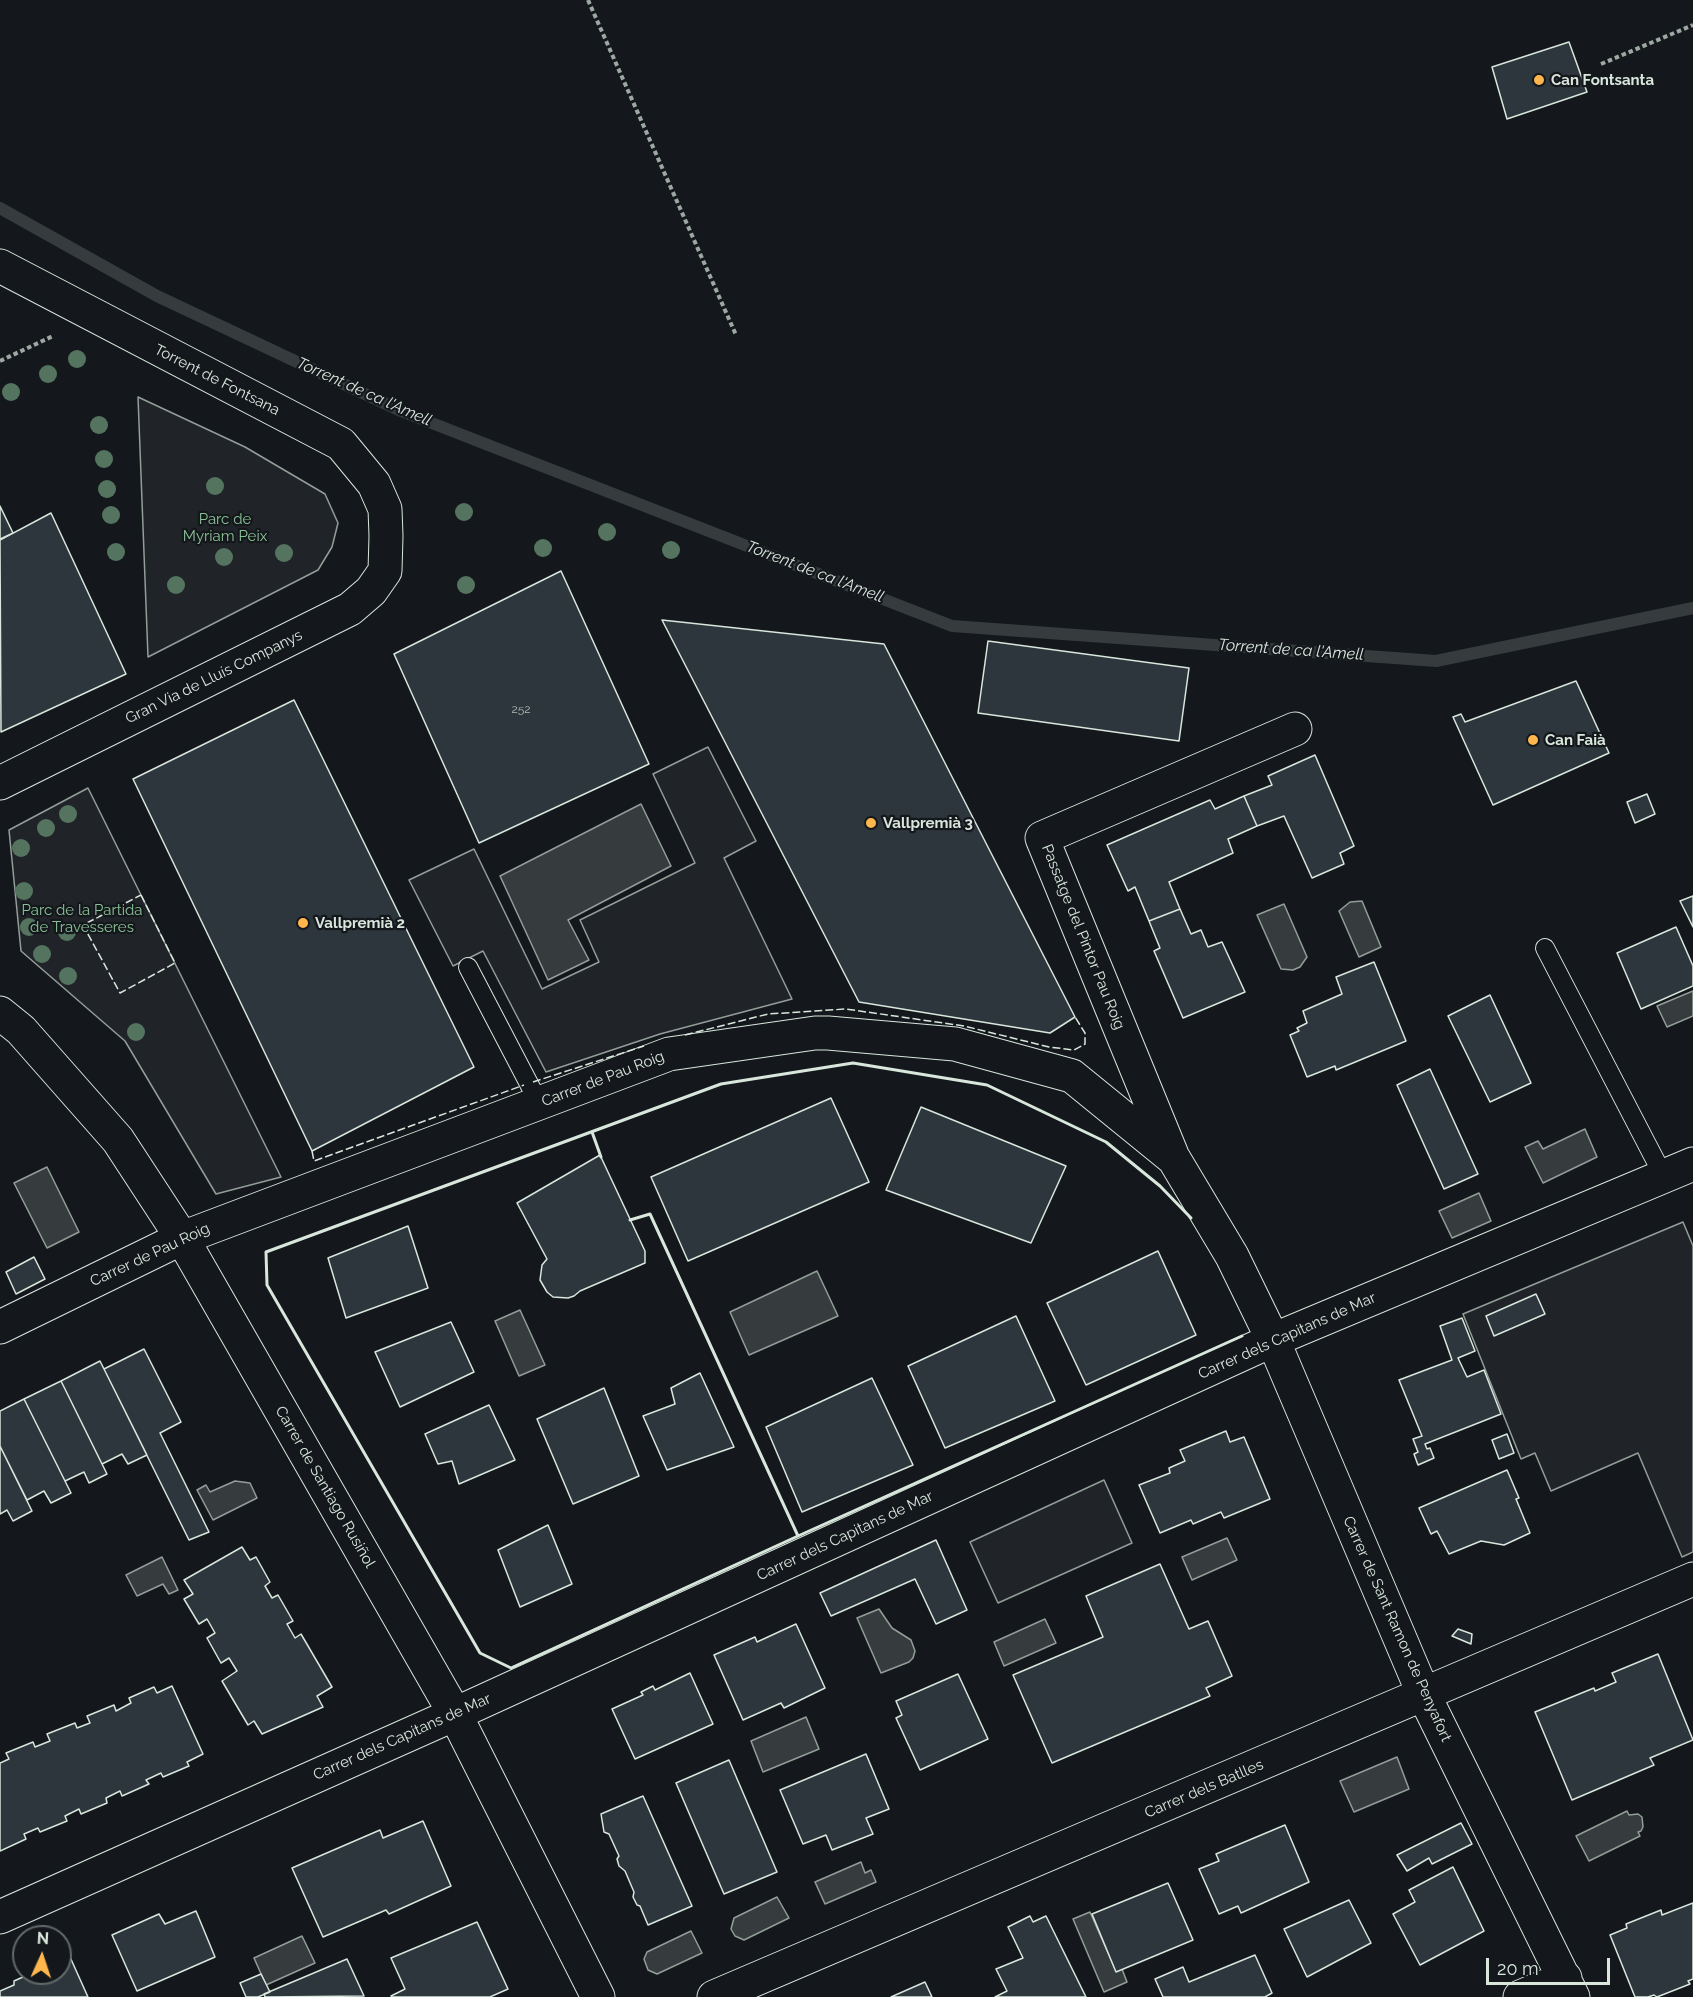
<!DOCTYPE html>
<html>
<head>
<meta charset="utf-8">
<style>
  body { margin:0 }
  #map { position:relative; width:1693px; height:1997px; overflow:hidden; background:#14181c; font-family:Raleway,sans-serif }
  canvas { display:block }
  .north { position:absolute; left:12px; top:1925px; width:60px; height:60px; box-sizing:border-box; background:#14181c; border:2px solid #626a69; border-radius:50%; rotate:3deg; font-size:16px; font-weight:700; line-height:24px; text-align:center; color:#d8e6dc }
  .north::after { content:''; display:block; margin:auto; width:21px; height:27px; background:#ffb74d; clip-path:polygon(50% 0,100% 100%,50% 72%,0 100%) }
  .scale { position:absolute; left:1486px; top:1958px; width:124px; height:27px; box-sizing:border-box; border:3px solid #d8e6dc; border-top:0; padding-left:8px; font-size:18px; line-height:21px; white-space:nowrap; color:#d8e6dc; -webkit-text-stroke:4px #14181c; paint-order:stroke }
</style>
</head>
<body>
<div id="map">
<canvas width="1693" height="1997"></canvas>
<div class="north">N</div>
<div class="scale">20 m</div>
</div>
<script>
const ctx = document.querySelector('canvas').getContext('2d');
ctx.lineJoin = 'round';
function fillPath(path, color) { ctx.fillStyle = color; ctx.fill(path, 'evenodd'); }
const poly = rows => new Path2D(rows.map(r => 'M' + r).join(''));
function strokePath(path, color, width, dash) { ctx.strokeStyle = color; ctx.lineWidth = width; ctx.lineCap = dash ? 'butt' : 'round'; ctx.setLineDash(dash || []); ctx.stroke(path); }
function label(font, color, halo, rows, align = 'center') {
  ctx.font = font + ' Raleway,sans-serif'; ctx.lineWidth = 4.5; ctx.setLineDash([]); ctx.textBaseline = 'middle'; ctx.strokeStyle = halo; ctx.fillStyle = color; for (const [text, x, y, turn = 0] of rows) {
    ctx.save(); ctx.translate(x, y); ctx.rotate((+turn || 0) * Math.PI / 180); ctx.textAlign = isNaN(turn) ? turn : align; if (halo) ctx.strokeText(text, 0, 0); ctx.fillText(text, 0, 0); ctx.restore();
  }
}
const green = poly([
  [138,397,245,447,325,494,338,523,332,547,318,570,148,657,138,397],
  [708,747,756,841,724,858,792,999,660,1034,546,1072,483,951,453,966,409,880,474,849,542,989,599,962,580,920,695,863,653,774,708,747],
  [88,788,141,895,281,1177,216,1194,125,1041,21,951,9,830,88,788],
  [1683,1222,1693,1246,1693,1552,1682,1557,1638,1453,1551,1491,1535,1453,1521,1459,1463,1314,1683,1222],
  [1104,1480,1132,1543,998,1603,970,1542,1104,1480]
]);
fillPath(green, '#202428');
strokePath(green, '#939e99', 1.5);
const water = poly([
  [641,804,671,866,568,920,589,960,548,980,500,876,641,804],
  [1362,901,1381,947,1359,957,1339,911,1350,902,1362,901],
  [1284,904,1307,957,1300,967,1293,970,1281,969,1257,915,1284,904],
  [1693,991,1693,1016,1667,1027,1657,1006,1693,991],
  [1585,1129,1597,1157,1543,1183,1525,1147,1538,1141,1543,1149,1585,1129],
  [47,1167,79,1232,47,1248,14,1183,47,1167],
  [1479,1193,1491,1221,1452,1238,1439,1211,1479,1193],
  [817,1271,838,1316,749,1355,730,1312,817,1271],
  [520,1310,545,1365,519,1376,495,1321,520,1310],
  [235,1481,250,1483,257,1498,213,1520,197,1490,206,1485,210,1492,235,1481],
  [1227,1538,1237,1560,1192,1580,1182,1557,1227,1538],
  [162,1557,178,1590,169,1594,163,1584,137,1596,126,1575,162,1557],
  [879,1609,892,1628,911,1640,915,1651,913,1658,909,1662,881,1673,857,1618,879,1609],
  [1045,1619,1056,1643,1004,1666,994,1642,1045,1619],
  [806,1717,819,1749,763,1772,751,1741,806,1717],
  [1397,1757,1409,1789,1354,1812,1340,1781,1397,1757],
  [1627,1811,1629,1815,1638,1814,1642,1817,1643,1827,1641,1831,1638,1832,1640,1836,1589,1861,1576,1836,1627,1811],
  [861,1862,865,1873,871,1870,876,1882,825,1904,815,1882,861,1862],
  [777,1897,789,1918,744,1940,735,1936,731,1929,734,1918,777,1897],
  [1090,1912,1116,1971,1122,1969,1127,1982,1104,1992,1073,1919,1090,1912],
  [691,1931,702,1953,657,1974,648,1970,644,1959,647,1952,691,1931],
  [302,1936,315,1963,266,1985,254,1958,302,1936]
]);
fillPath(water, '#363b3e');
strokePath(water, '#939e99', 1.5);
strokePath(poly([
  [0,208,157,296,401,411,952,626,1436,661,1693,608]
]), '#363b3e', 12);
const building = poly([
  [1569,42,1587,92,1507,119,1492,67,1569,42],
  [0,506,13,533,0,539,0,506],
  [51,513,126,674,1,732,0,540,51,513],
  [561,571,649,764,479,843,394,654,561,571],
  [662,620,884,644,1075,1017,1050,1033,859,1002,662,620],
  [988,641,1189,668,1179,741,978,713,988,641],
  [1576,681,1609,753,1493,805,1453,717,1461,714,1465,722,1576,681],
  [294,700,474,1067,312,1151,133,779,294,700],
  [1315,755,1354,846,1340,853,1344,864,1312,878,1284,816,1257,826,1244,796,1272,785,1268,776,1315,755],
  [1647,794,1655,814,1635,823,1627,802,1647,794],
  [1244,796,1257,826,1228,839,1233,853,1169,882,1180,909,1149,921,1135,887,1128,891,1107,845,1210,800,1215,809,1244,796],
  [1693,896,1693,927,1680,901,1693,896],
  [1180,909,1191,934,1201,930,1208,947,1222,942,1245,992,1183,1018,1154,951,1160,948,1149,921,1180,909],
  [1676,927,1693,966,1693,986,1641,1009,1617,953,1676,927],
  [1374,962,1406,1041,1336,1070,1335,1066,1307,1077,1290,1035,1299,1031,1297,1028,1307,1023,1303,1011,1342,994,1336,977,1374,962],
  [1490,995,1531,1083,1490,1102,1448,1016,1490,995],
  [1430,1069,1478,1174,1444,1189,1397,1085,1430,1069],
  [831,1098,869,1182,688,1261,651,1177,831,1098],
  [921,1107,1066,1166,1031,1243,886,1190,921,1107],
  [600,1155,645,1251,645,1263,580,1291,574,1296,568,1298,553,1297,547,1292,540,1280,542,1265,547,1259,517,1203,600,1155],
  [408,1226,428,1288,346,1318,328,1258,408,1226],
  [1158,1251,1196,1335,1086,1385,1047,1303,1158,1251],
  [34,1257,45,1279,16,1294,6,1272,34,1257],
  [1536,1294,1545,1314,1494,1336,1486,1316,1536,1294],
  [1016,1316,1055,1401,945,1448,908,1366,1016,1316],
  [1462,1318,1475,1351,1458,1358,1467,1377,1484,1370,1501,1414,1425,1444,1427,1449,1430,1448,1434,1458,1418,1465,1414,1454,1418,1452,1413,1439,1422,1436,1399,1380,1452,1360,1440,1326,1462,1318],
  [451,1322,474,1372,400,1407,375,1352,451,1322],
  [144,1349,181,1422,160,1433,209,1532,189,1540,104,1369,144,1349],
  [100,1361,147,1455,128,1464,122,1454,102,1464,61,1381,100,1361],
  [700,1373,734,1447,667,1470,643,1416,675,1404,671,1388,700,1373],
  [872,1378,913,1465,802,1512,766,1427,872,1378],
  [61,1381,107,1474,89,1483,84,1472,65,1481,24,1399,61,1381],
  [604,1388,639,1476,573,1504,537,1419,604,1388],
  [24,1399,71,1493,51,1503,44,1491,27,1500,0,1446,0,1411,24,1399],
  [489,1405,515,1460,459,1484,452,1461,438,1464,425,1434,489,1405],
  [1226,1431,1230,1442,1244,1437,1270,1499,1224,1518,1221,1512,1193,1524,1191,1520,1160,1533,1139,1485,1170,1473,1169,1468,1185,1461,1180,1450,1226,1431],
  [1507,1434,1514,1453,1499,1459,1492,1440,1507,1434],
  [0,1446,32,1511,13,1521,7,1510,0,1514,0,1446],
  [1507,1470,1519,1498,1516,1499,1530,1533,1504,1545,1481,1541,1449,1554,1437,1531,1431,1534,1419,1508,1507,1470],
  [548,1525,572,1584,520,1607,498,1550,548,1525],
  [936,1540,967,1610,936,1624,915,1579,831,1616,820,1593,936,1540],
  [242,1547,250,1560,256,1557,270,1582,265,1586,272,1598,278,1595,293,1621,287,1624,295,1638,301,1634,332,1687,317,1696,323,1707,262,1734,254,1721,248,1725,222,1681,237,1671,229,1658,221,1663,207,1638,215,1633,207,1619,199,1624,184,1599,193,1594,184,1580,242,1547],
  [1160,1564,1189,1629,1208,1621,1232,1676,1206,1688,1210,1696,1052,1763,1013,1675,1103,1637,1086,1596,1160,1564],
  [796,1624,825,1688,784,1708,781,1703,743,1720,714,1655,755,1637,757,1642,796,1624],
  [1458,1629,1472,1634,1471,1644,1452,1636,1458,1629],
  [1658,1654,1693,1740,1650,1758,1654,1765,1572,1800,1535,1712,1594,1688,1595,1691,1616,1682,1612,1673,1658,1654],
  [690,1673,713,1724,635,1759,612,1709,643,1695,641,1692,653,1686,655,1690,690,1673],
  [958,1674,988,1739,920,1770,896,1718,902,1715,896,1701,958,1674],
  [172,1686,203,1754,187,1762,189,1766,163,1777,161,1773,146,1780,149,1784,122,1796,120,1791,106,1798,107,1803,81,1814,79,1809,65,1816,67,1821,40,1832,38,1828,24,1834,26,1839,0,1851,0,1763,9,1759,6,1753,33,1742,35,1747,50,1741,47,1734,75,1723,77,1728,90,1723,87,1716,114,1705,116,1711,131,1703,129,1698,154,1687,157,1693,172,1686],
  [866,1754,889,1809,866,1818,873,1834,832,1850,826,1835,803,1844,780,1790,866,1754],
  [729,1760,777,1872,724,1894,676,1783,729,1760],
  [643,1796,692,1906,648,1925,640,1906,637,1905,633,1897,634,1892,625,1871,619,1866,617,1859,619,1856,609,1834,604,1832,601,1814,643,1796],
  [423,1821,451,1886,389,1914,386,1910,323,1937,292,1868,380,1830,383,1838,423,1821],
  [1461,1823,1472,1844,1432,1864,1429,1858,1407,1871,1397,1855,1461,1823],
  [1285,1825,1309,1882,1241,1913,1238,1906,1219,1914,1199,1869,1219,1861,1216,1854,1285,1825],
  [1453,1867,1484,1931,1420,1965,1393,1914,1415,1902,1409,1890,1453,1867],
  [1168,1883,1193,1940,1116,1972,1092,1914,1168,1883],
  [1349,1900,1371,1943,1307,1977,1284,1929,1349,1900],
  [1693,1903,1693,1979,1688,1981,1690,1984,1657,1997,1654,1995,1648,1997,1635,1997,1610,1935,1627,1928,1626,1924,1661,1910,1662,1915,1693,1903],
  [196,1911,215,1957,137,1991,112,1935,159,1914,165,1924,196,1911],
  [1030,1916,1033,1922,1046,1916,1086,1997,995,1997,1007,1991,996,1969,1023,1958,1008,1927,1030,1916],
  [477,1922,508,1989,490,1997,392,1997,391,1996,405,1989,391,1958,477,1922],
  [1255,1955,1272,1993,1265,1997,1163,1997,1155,1979,1183,1967,1189,1982,1255,1955],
  [70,1957,88,1997,0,1997,0,1991,14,1985,14,1981,32,1973,60,1973,60,1961,70,1957],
  [347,1959,364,1996,265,1997,264,1994,347,1959],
  [261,1974,270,1992,258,1997,246,1997,240,1983,261,1974],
  [925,1982,932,1997,891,1997,925,1982]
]);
fillPath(building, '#2c363c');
strokePath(building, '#d8e6dc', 1.5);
const service = poly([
  [1545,948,1664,1177],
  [468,967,539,1103]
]);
const minor = poly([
  [0,266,341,444,374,484,385,509,386,536,385,571,371,591,350,609,0,783],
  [1172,1155,1042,838,1295,729],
  [0,1327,182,1238,669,1054,815,1033,828,1033,955,1044,1072,1076,1174,1159,1232,1256,1273,1340,1424,1695,1573,1997],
  [0,1917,455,1714,1273,1340,1693,1164],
  [714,1997,1693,1579],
  [1520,1997,1565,1978]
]);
const tertiary = poly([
  [0,1013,21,1030,118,1140,182,1238,455,1714,598,1997]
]);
strokePath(service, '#d8e6dc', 20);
strokePath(minor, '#d8e6dc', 35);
strokePath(tertiary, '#d8e6dc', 35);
strokePath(poly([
  [588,0,736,335],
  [1601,64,1693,25],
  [0,361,53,336]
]), '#9da8a2', 4, [4.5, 3]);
strokePath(service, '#14181c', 18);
strokePath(minor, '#14181c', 33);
strokePath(tertiary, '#14181c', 33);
strokePath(poly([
  [141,895,175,963,120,993,83,925,141,895],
  [685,1035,768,1014,846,1009,964,1026,1049,1047,1074,1050,1085,1044,1085,1033,1075,1017],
  [533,1082,644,1046],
  [312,1151,314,1161,524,1085]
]), '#d8e6dc', 1.5, [8, 3]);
strokePath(poly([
  [592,1132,601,1157],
  [630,1220,650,1214,798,1536,1242,1336],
  [798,1536,511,1668,480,1653,267,1285,266,1252,721,1084,853,1063,987,1085,1106,1142,1160,1186,1191,1218]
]), '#d8e6dc', 3);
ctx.fillStyle = '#55745f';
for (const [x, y] of [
  [77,359],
  [48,374],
  [11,392],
  [99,425],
  [104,459],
  [215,486],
  [107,489],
  [464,512],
  [111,515],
  [607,532],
  [543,548],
  [671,550],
  [116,552],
  [284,553],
  [224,557],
  [176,585],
  [466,585],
  [68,814],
  [46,828],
  [21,848],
  [24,891],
  [29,927],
  [67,932],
  [42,954],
  [68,976],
  [136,1032]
]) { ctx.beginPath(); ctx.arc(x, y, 9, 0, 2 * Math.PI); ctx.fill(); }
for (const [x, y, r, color] of [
  [1539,80,6,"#ffb74d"],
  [1533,740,6,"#ffb74d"],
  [871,823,6,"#ffb74d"],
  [303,923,6,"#ffb74d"]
]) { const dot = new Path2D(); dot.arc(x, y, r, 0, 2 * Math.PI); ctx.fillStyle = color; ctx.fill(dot); strokePath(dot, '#14181c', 2); }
label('12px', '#adbab4', null, [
  ["252",521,709]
]);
label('bold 15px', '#d8e6dc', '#14181c', [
  ["Can Fontsanta",1551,80],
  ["Can Faià",1545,740],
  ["Vallpremià 3",883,823],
  ["Vallpremià 2",315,923]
], 'left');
label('15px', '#d8e6dc', '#14181c', [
  ["Torrent de Fontsana",217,380,27],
  ["Gran Via de Lluís Companys",214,677,-26],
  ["Passatge del Pintor Pau Roig",1083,937,68],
  ["Carrer de Pau Roig",603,1079,-21],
  ["Carrer de Pau Roig",150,1255,-25],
  ["Carrer dels Capitans de Mar",1287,1336,-24],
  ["Carrer de Santiago Rusiñol",325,1487,60],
  ["Carrer dels Capitans de Mar",845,1536,-25],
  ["Carrer de Sant Ramon de Penyafort",1397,1629,66],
  ["Carrer dels Capitans de Mar",402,1737,-24],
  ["Carrer dels Batlles",1204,1789,-23]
]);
label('15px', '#8ac095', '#14181c', [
  ["Parc de",225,519],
  ["Myriam Peix",225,536],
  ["Parc de la Partida",82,910],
  ["de Travesseres",82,927]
]);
label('italic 16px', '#d8e6dc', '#14181c', [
  ["Torrent de ca l'Amell",364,392,24],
  ["Torrent de ca l'Amell",815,572,21],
  ["Torrent de ca l'Amell",1291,650,4]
]);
</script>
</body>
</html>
